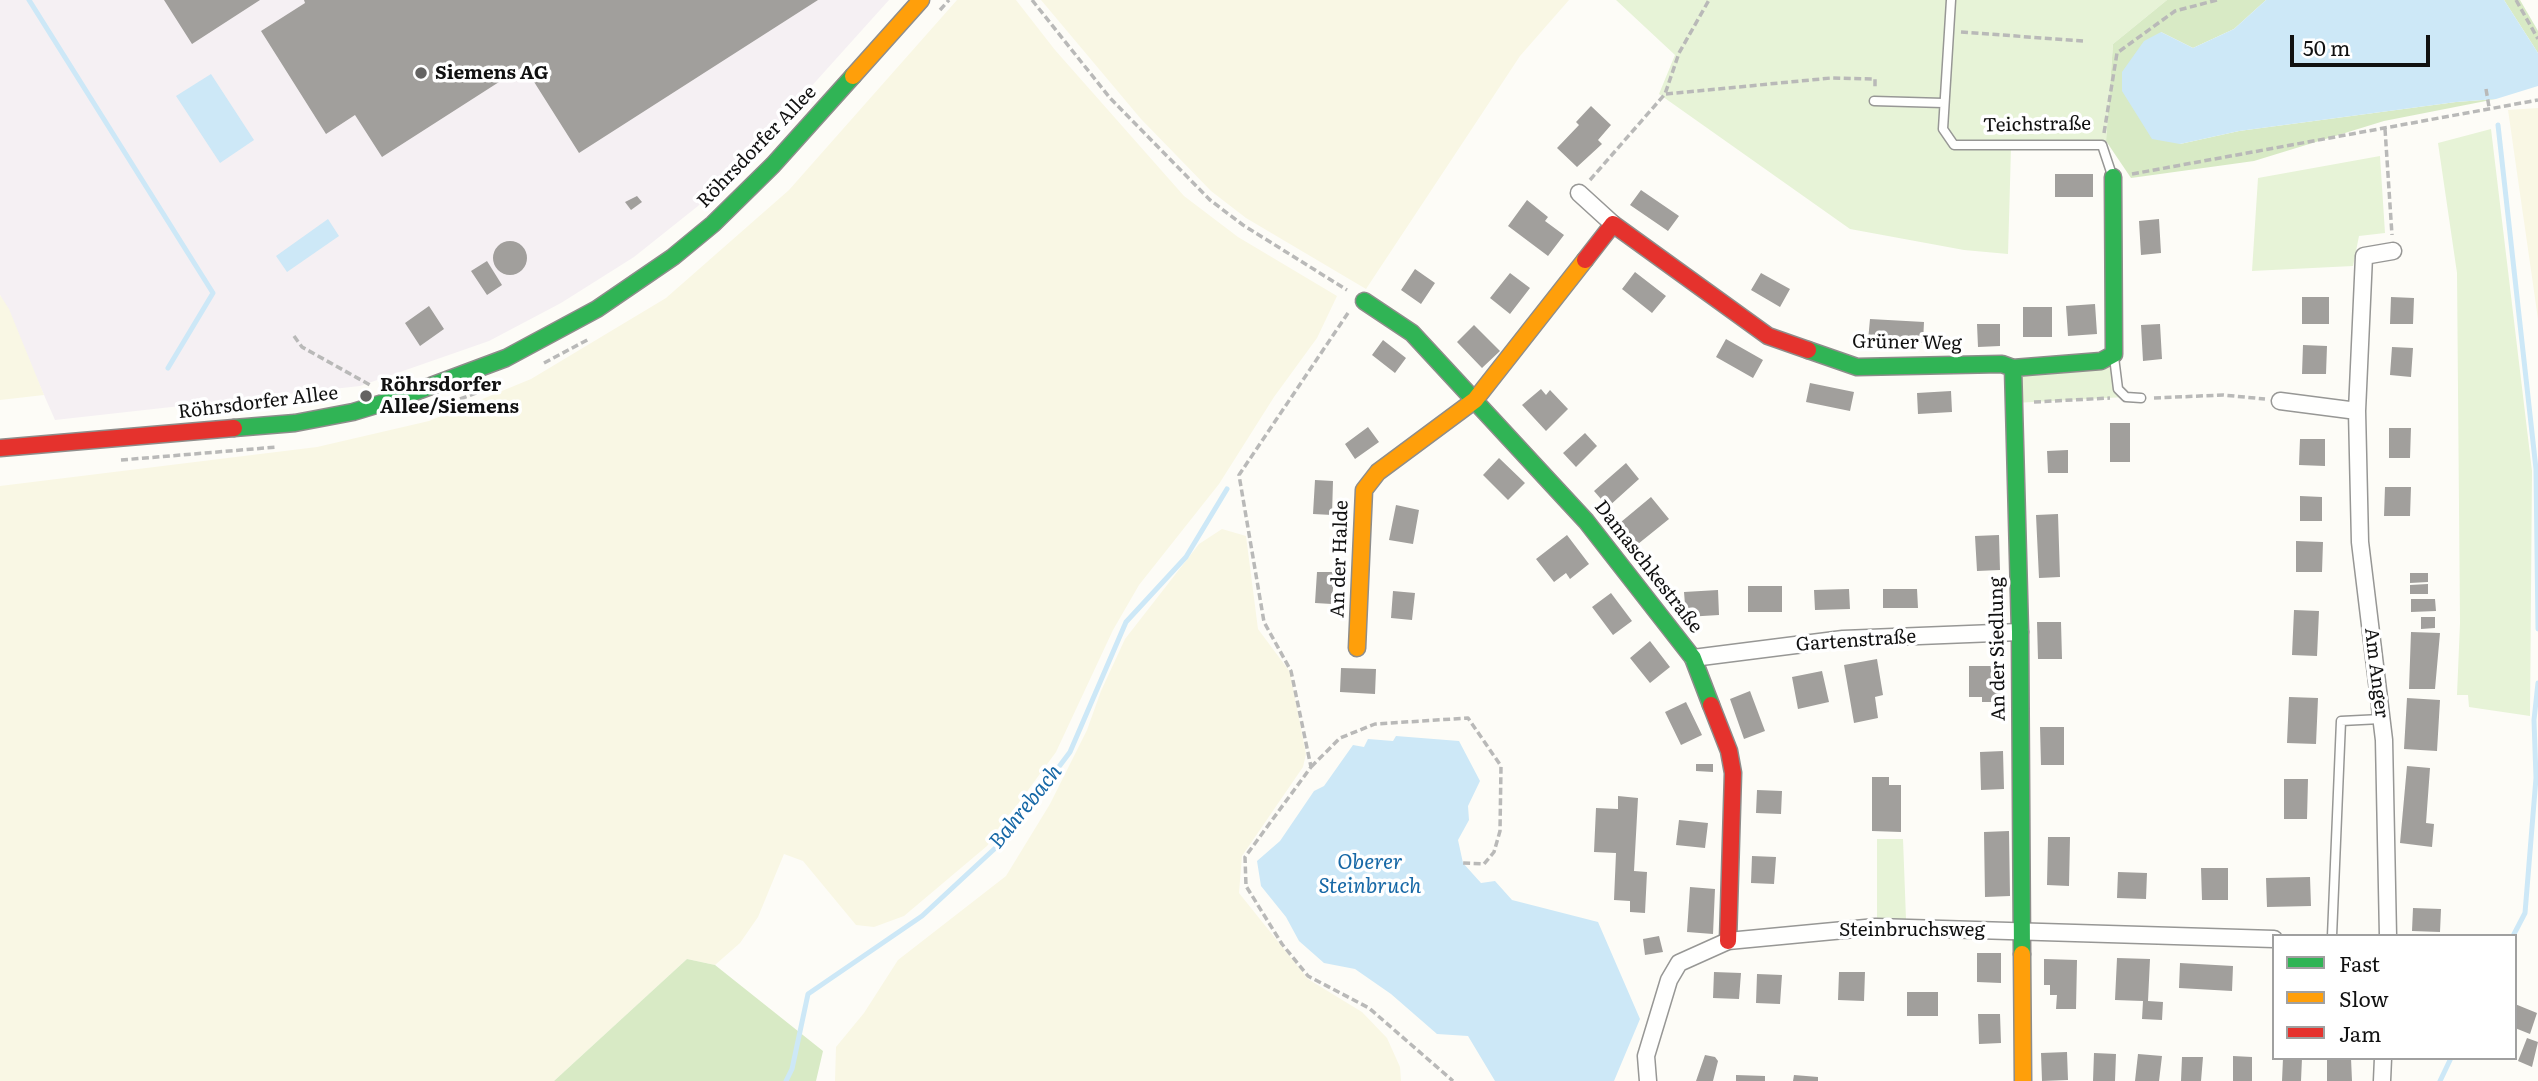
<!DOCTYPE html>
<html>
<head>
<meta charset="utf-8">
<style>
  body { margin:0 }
  #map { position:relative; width:2538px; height:1081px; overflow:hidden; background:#fdfcf7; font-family:Literata,serif }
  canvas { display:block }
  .legend { position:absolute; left:2272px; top:934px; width:245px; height:126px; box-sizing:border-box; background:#fff; border:2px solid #a0a0a0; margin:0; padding:9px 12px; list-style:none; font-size:21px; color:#111 }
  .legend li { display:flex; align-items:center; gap:14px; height:35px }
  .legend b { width:35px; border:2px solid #a0a0a0 }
  .scale { position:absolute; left:2290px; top:35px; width:140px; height:32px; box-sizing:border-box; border:4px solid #111; border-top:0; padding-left:9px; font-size:21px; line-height:24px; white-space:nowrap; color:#111; -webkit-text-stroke:5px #fff; paint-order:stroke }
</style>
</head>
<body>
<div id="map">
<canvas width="2538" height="1081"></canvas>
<ul class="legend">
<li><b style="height:9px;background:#30b455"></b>Fast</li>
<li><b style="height:9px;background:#ff9f0a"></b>Slow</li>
<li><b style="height:9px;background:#e5322d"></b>Jam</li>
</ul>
<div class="scale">50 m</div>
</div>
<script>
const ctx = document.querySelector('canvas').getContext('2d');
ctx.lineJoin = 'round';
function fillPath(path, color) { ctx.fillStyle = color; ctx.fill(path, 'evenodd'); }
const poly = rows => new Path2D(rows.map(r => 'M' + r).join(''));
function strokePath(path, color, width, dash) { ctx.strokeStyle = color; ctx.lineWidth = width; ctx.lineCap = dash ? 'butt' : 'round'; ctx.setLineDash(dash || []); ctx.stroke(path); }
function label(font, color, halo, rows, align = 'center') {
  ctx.font = font + ' Literata,serif'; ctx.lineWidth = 7; ctx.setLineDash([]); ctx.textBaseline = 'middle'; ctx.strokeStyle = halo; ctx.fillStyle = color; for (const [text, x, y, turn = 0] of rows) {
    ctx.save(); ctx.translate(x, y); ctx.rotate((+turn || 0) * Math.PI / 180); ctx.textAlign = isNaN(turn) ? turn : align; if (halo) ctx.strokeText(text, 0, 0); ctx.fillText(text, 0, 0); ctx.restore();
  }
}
fillPath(poly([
  [0,0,889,0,737,169,698,206,634,257,561,303,489,341,360,386,55,420,0,295]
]), '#f5f0f3');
fillPath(poly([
  [957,0,1016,0,1055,50,1184,196,1238,237,1337,296,1317,338,1274,397,1219,484,1139,585,1113,630,1056,752,987,846,904,916,874,927,856,925,803,861,784,854,758,917,740,943,715,965,687,959,554,1081,0,1081,0,486,317,447,429,421,531,379,666,298,789,190],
  [1041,0,1569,0,1520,56,1366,289,1246,218,1211,191,1141,119],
  [2538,108,2538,319,2508,110],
  [0,295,9,309,44,395,0,400],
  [1222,529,1246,536,1258,629,1290,672,1306,754,1303,767,1242,856,1239,893,1308,979,1362,1012,1387,1038,1400,1067,1401,1081,835,1081,836,1047,864,1013,898,960,1006,876,1050,804,1087,730,1101,691,1125,639,1199,544]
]), '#f9f7e4');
fillPath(poly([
  [1616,0,2167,0,2113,44,2106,141,2011,148,2008,254,1964,250,1850,229,1659,94,1675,55],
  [2491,129,2532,471,2530,716,2469,707,2468,695,2457,695,2460,623,2457,273,2438,143],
  [2380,156,2385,233,2359,236,2353,266,2252,271,2258,178],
  [2114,354,2118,389,2126,397,2014,403,2013,368],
  [1877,839,1903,839,1906,919,1877,921]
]), '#e7f3d7');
fillPath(poly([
  [2167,0,2266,0,2234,29,2193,48,2161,32,2180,144,2239,131,2456,102,2496,99,2384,121,2254,161,2131,178,2106,141,2113,44],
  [2504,0,2520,0,2538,31,2538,53],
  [687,959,715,965,823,1051,816,1081,554,1081]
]), '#d8eac5');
fillPath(poly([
  [2266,0,2504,0,2538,53,2538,86,2496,99,2456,102,2239,131,2180,144,2152,139,2122,91,2122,72,2144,41,2161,32,2193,48,2234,29],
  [211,74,254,140,220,163,176,96],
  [328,219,339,236,287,272,276,256],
  [1396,736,1459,741,1480,781,1468,806,1469,820,1458,840,1463,863,1481,883,1495,881,1512,900,1598,922,1640,1019,1614,1081,1495,1081,1468,1036,1437,1034,1391,994,1355,969,1324,963,1299,941,1286,917,1261,886,1257,861,1280,841,1314,791,1324,786,1353,745,1364,747,1368,739,1393,741]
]), '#cde8f7');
strokePath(poly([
  [29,0,213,293,168,368],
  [2498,125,2536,469,2538,629],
  [2513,936,2525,913,2536,778,2534,720,2538,683],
  [786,1081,792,1069,808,994,922,916,1004,840,1070,752,1126,622,1186,557,1227,489],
  [2440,1081,2451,1058]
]), '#cde8f7', 5);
fillPath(poly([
  [164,0,260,0,192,44],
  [304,0,818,0,579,153,524,66,382,157,355,115,326,134,261,31,305,3],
  [1591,106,1611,125,1598,140,1602,144,1577,167,1557,148,1579,125,1576,122],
  [2055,174,2093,174,2093,197,2055,197],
  [1641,190,1679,216,1668,231,1630,205],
  [637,196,642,202,631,210,625,202],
  [1527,200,1548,217,1545,221,1564,235,1548,256,1508,226],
  [2159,219,2161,253,2141,255,2139,221],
  '493 258a17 17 0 1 1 34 0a17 17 0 1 1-34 0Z',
  [487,261,502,285,487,295,471,271],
  [1415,269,1435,283,1421,304,1401,290],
  [1635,272,1666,296,1652,313,1622,289],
  [1510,273,1530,288,1510,314,1490,298],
  [1761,273,1790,289,1780,307,1751,290],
  [2302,297,2329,297,2329,324,2302,324],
  [2391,297,2414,298,2413,324,2390,324],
  [2095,304,2097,334,2068,336,2066,306],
  [429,306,444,329,420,346,405,323],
  [2023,307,2052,307,2052,337,2023,337],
  [1870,319,1924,322,1923,343,1868,341],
  [1977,324,2000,324,2000,346,1978,347],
  [2160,324,2162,359,2143,361,2141,325],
  [1474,325,1500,351,1482,368,1457,342],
  [1726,339,1763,360,1753,378,1716,357],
  [1383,340,1406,358,1395,373,1372,355],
  [2303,345,2327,346,2326,374,2302,374],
  [2392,347,2413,348,2411,377,2390,375],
  [1810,383,1854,392,1850,411,1806,402],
  [1541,389,1546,395,1550,390,1568,409,1546,431,1522,405],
  [1951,391,1952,412,1918,414,1917,393],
  [2110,423,2130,423,2130,462,2110,462],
  [1368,427,1379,442,1355,459,1345,444],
  [2389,428,2411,428,2410,458,2389,458],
  [1585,433,1597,446,1576,467,1563,453],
  [2300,439,2325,439,2325,466,2299,465],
  [2068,450,2068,473,2048,473,2047,451],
  [1499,458,1525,483,1508,500,1483,475],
  [1626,463,1639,479,1608,507,1594,491],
  [1315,480,1333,481,1332,515,1313,514],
  [2385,487,2411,487,2410,516,2384,516],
  [2300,496,2322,497,2322,521,2300,521],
  [1651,497,1669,519,1638,544,1621,522],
  [1396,505,1419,510,1413,544,1389,540],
  [2058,514,2060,577,2039,578,2036,515],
  [1567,535,1589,564,1570,579,1566,573,1554,582,1536,559],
  [1999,535,2000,570,1977,571,1975,536],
  [2296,541,2323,542,2322,572,2296,572],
  [1317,572,1334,572,1332,604,1315,603],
  [2410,573,2428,573,2428,582,2410,583],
  [2428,584,2428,594,2410,594,2410,585],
  [1748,586,1782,586,1782,612,1748,612],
  [1849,589,1850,609,1815,610,1814,590],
  [1883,589,1917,589,1918,608,1883,608],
  [1718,590,1719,615,1686,617,1684,592],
  [1393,591,1415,593,1412,620,1391,618],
  [1611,593,1632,621,1613,635,1592,607],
  [2411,599,2435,599,2436,611,2411,612],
  [2294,610,2319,611,2317,656,2292,655],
  [2421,617,2435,617,2435,628,2421,629],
  [2037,622,2061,622,2062,659,2038,659],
  [2411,632,2440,633,2435,689,2409,689],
  [1650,641,1670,667,1650,683,1630,658],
  [1877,659,1883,695,1875,697,1878,718,1854,723,1844,665],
  [1969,666,2005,666,2005,702,1982,702,1982,697,1969,697],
  [1341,668,1376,669,1375,694,1340,692],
  [1822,671,1829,702,1798,709,1792,677],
  [1750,691,1765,731,1744,739,1730,699],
  [2289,697,2318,698,2316,744,2287,743],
  [2407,698,2440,700,2437,751,2404,749],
  [1686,702,1702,735,1681,745,1665,712],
  [2040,727,2064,727,2064,765,2041,765],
  [2003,751,2004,789,1981,790,1980,752],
  [1696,764,1713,764,1713,772,1696,771],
  [2407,766,2430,768,2426,823,2434,824,2432,847,2400,843],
  [1872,777,1889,777,1889,785,1901,785,1901,832,1872,831],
  [2284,779,2308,779,2307,819,2284,819],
  [1757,790,1782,791,1781,814,1756,813],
  [1618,796,1638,798,1634,871,1647,872,1645,913,1630,912,1630,901,1614,900,1616,853,1594,852,1596,808,1618,809],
  [1679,820,1708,823,1705,848,1676,845],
  [2009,831,2010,896,1985,897,1984,832],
  [2048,837,2070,837,2069,886,2047,885],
  [1752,856,1776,857,1774,884,1751,883],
  [2201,868,2228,868,2228,900,2202,900],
  [2118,872,2147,873,2146,899,2117,898],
  [2310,877,2311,906,2267,907,2266,878],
  [1690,887,1715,889,1713,934,1687,932],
  [2413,908,2441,909,2440,932,2412,931],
  [1659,936,1663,952,1645,955,1643,939],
  [1977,953,2001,953,2001,983,1977,982],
  [2117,958,2150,959,2148,1001,2163,1002,2162,1020,2142,1019,2143,1001,2115,1000],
  [2044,959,2077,960,2076,1009,2056,1009,2057,995,2050,995,2050,985,2044,985],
  [2180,963,2233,966,2232,991,2179,988],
  [1714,972,1741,973,1739,999,1713,998],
  [1839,972,1865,972,1864,1001,1838,1000],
  [1757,974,1782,975,1780,1004,1756,1003],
  [1907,992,1938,992,1938,1016,1907,1016],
  [2515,1004,2537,1013,2530,1034,2515,1028],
  [1978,1014,2000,1014,2001,1043,1979,1044],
  [2527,1038,2538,1042,2532,1067,2518,1061],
  [2067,1052,2068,1080,2042,1081,2041,1053],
  [2094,1053,2116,1054,2115,1081,2093,1081],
  [2138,1054,2162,1056,2159,1081,2135,1081],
  [1705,1055,1715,1057,1718,1061,1713,1081,1696,1081],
  [2233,1056,2252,1057,2252,1081,2233,1081],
  [2182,1057,2203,1057,2201,1081,2181,1081],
  [2283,1058,2302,1058,2301,1081,2282,1081],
  [2327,1058,2351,1058,2352,1081,2327,1081],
  [1736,1075,1765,1076,1765,1081,1736,1081],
  [1794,1075,1818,1077,1818,1081,1793,1081]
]), '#a19f9c');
const lane = poly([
  [1951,0,1943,129,1954,145,2102,145,2112,175],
  [1874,101,1943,103],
  [2114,357,2118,389,2126,397,2141,398],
  [2332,936,2341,721,2381,719]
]);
const street = poly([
  [1579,193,1613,224],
  [2280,401,2357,411],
  [1693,658,1843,639,2020,632],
  [2388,936,2384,740,2360,542,2357,411,2364,256,2393,251],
  [1648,1081,1646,1056,1669,980,1679,963,1728,941,1876,927,2274,939],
  [2382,1081,2383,1058]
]);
const fast = poly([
  [1364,301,1412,333,1586,521,1693,658,1711,705],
  [1808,350,1857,367,2002,364,2013,368,2101,361,2114,354,2113,177],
  [2013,368,2020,632,2022,954],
  [234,428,295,423,353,412,396,399,506,358,597,309,673,257,713,224,773,165,853,76]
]);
const slow = poly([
  [853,76,921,0],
  [1357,648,1364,490,1378,472,1475,400,1585,260],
  [2022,954,2023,1081]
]);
const jam = poly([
  [1585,260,1613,224,1768,336,1808,350],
  [0,448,234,428],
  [1711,705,1729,751,1733,773,1728,941]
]);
strokePath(lane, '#979795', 11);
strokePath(street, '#979795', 19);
strokePath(fast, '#8e8d8b', 19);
strokePath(slow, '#8e8d8b', 19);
strokePath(jam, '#8e8d8b', 19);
strokePath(poly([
  [1032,0,1110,98,1210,200,1243,225,1347,290],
  [2516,0,2538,39],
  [940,10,949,0],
  [1961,32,2083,41],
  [2486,89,2489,107],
  [1666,94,1831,78,1875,79,1875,88],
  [2385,129,2392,235],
  [2104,133,2117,53,2175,11,2217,0],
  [2132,174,2538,100],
  [1590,180,1665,94,1679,53,1709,0],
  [1348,313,1239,475,1264,622,1291,671,1311,767,1245,857,1246,886,1282,944,1308,976,1369,1008,1453,1081],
  [294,336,302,347,370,385],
  [544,363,589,339],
  [2154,398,2223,395,2265,399],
  [460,399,489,388],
  [2034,402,2110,398],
  [121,460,277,447],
  [1311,767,1340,738,1375,724,1468,718,1501,766,1500,831,1494,852,1484,864,1463,863]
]), '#b9b9b8', 3.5, [7, 3.5]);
strokePath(lane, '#fffffe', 8);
strokePath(street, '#fffffe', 16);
strokePath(fast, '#30b455', 16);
strokePath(slow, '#ff9f0a', 16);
strokePath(jam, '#e5322d', 16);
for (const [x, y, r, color] of [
  [421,73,7,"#646362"],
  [366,396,7,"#646362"]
]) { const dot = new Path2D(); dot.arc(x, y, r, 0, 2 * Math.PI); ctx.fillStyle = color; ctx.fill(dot); strokePath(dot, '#fff', 2.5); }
label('bold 19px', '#111', '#fff', [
  ["Siemens AG",435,73],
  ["Röhrsdorfer",380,385],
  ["Allee/Siemens",380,407]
], 'left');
label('19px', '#111', '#fff', [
  ["Teichstraße",2037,125,-1],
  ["Röhrsdorfer Allee",757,147,-46],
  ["Grüner Weg",1907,343,1],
  ["Röhrsdorfer Allee",258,403,-7],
  ["An der Halde",1340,559,-88],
  ["Damaschkestraße",1648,567,52],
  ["Gartenstraße",1856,641,-4],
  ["An der Siedlung",1998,649,-91],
  ["Am Anger",2376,673,83],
  ["Steinbruchsweg",1912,930]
]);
label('italic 21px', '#1768a6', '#fff', [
  ["Bahrebach",1026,807,-51],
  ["Oberer",1370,863],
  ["Steinbruch",1370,887]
]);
</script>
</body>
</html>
